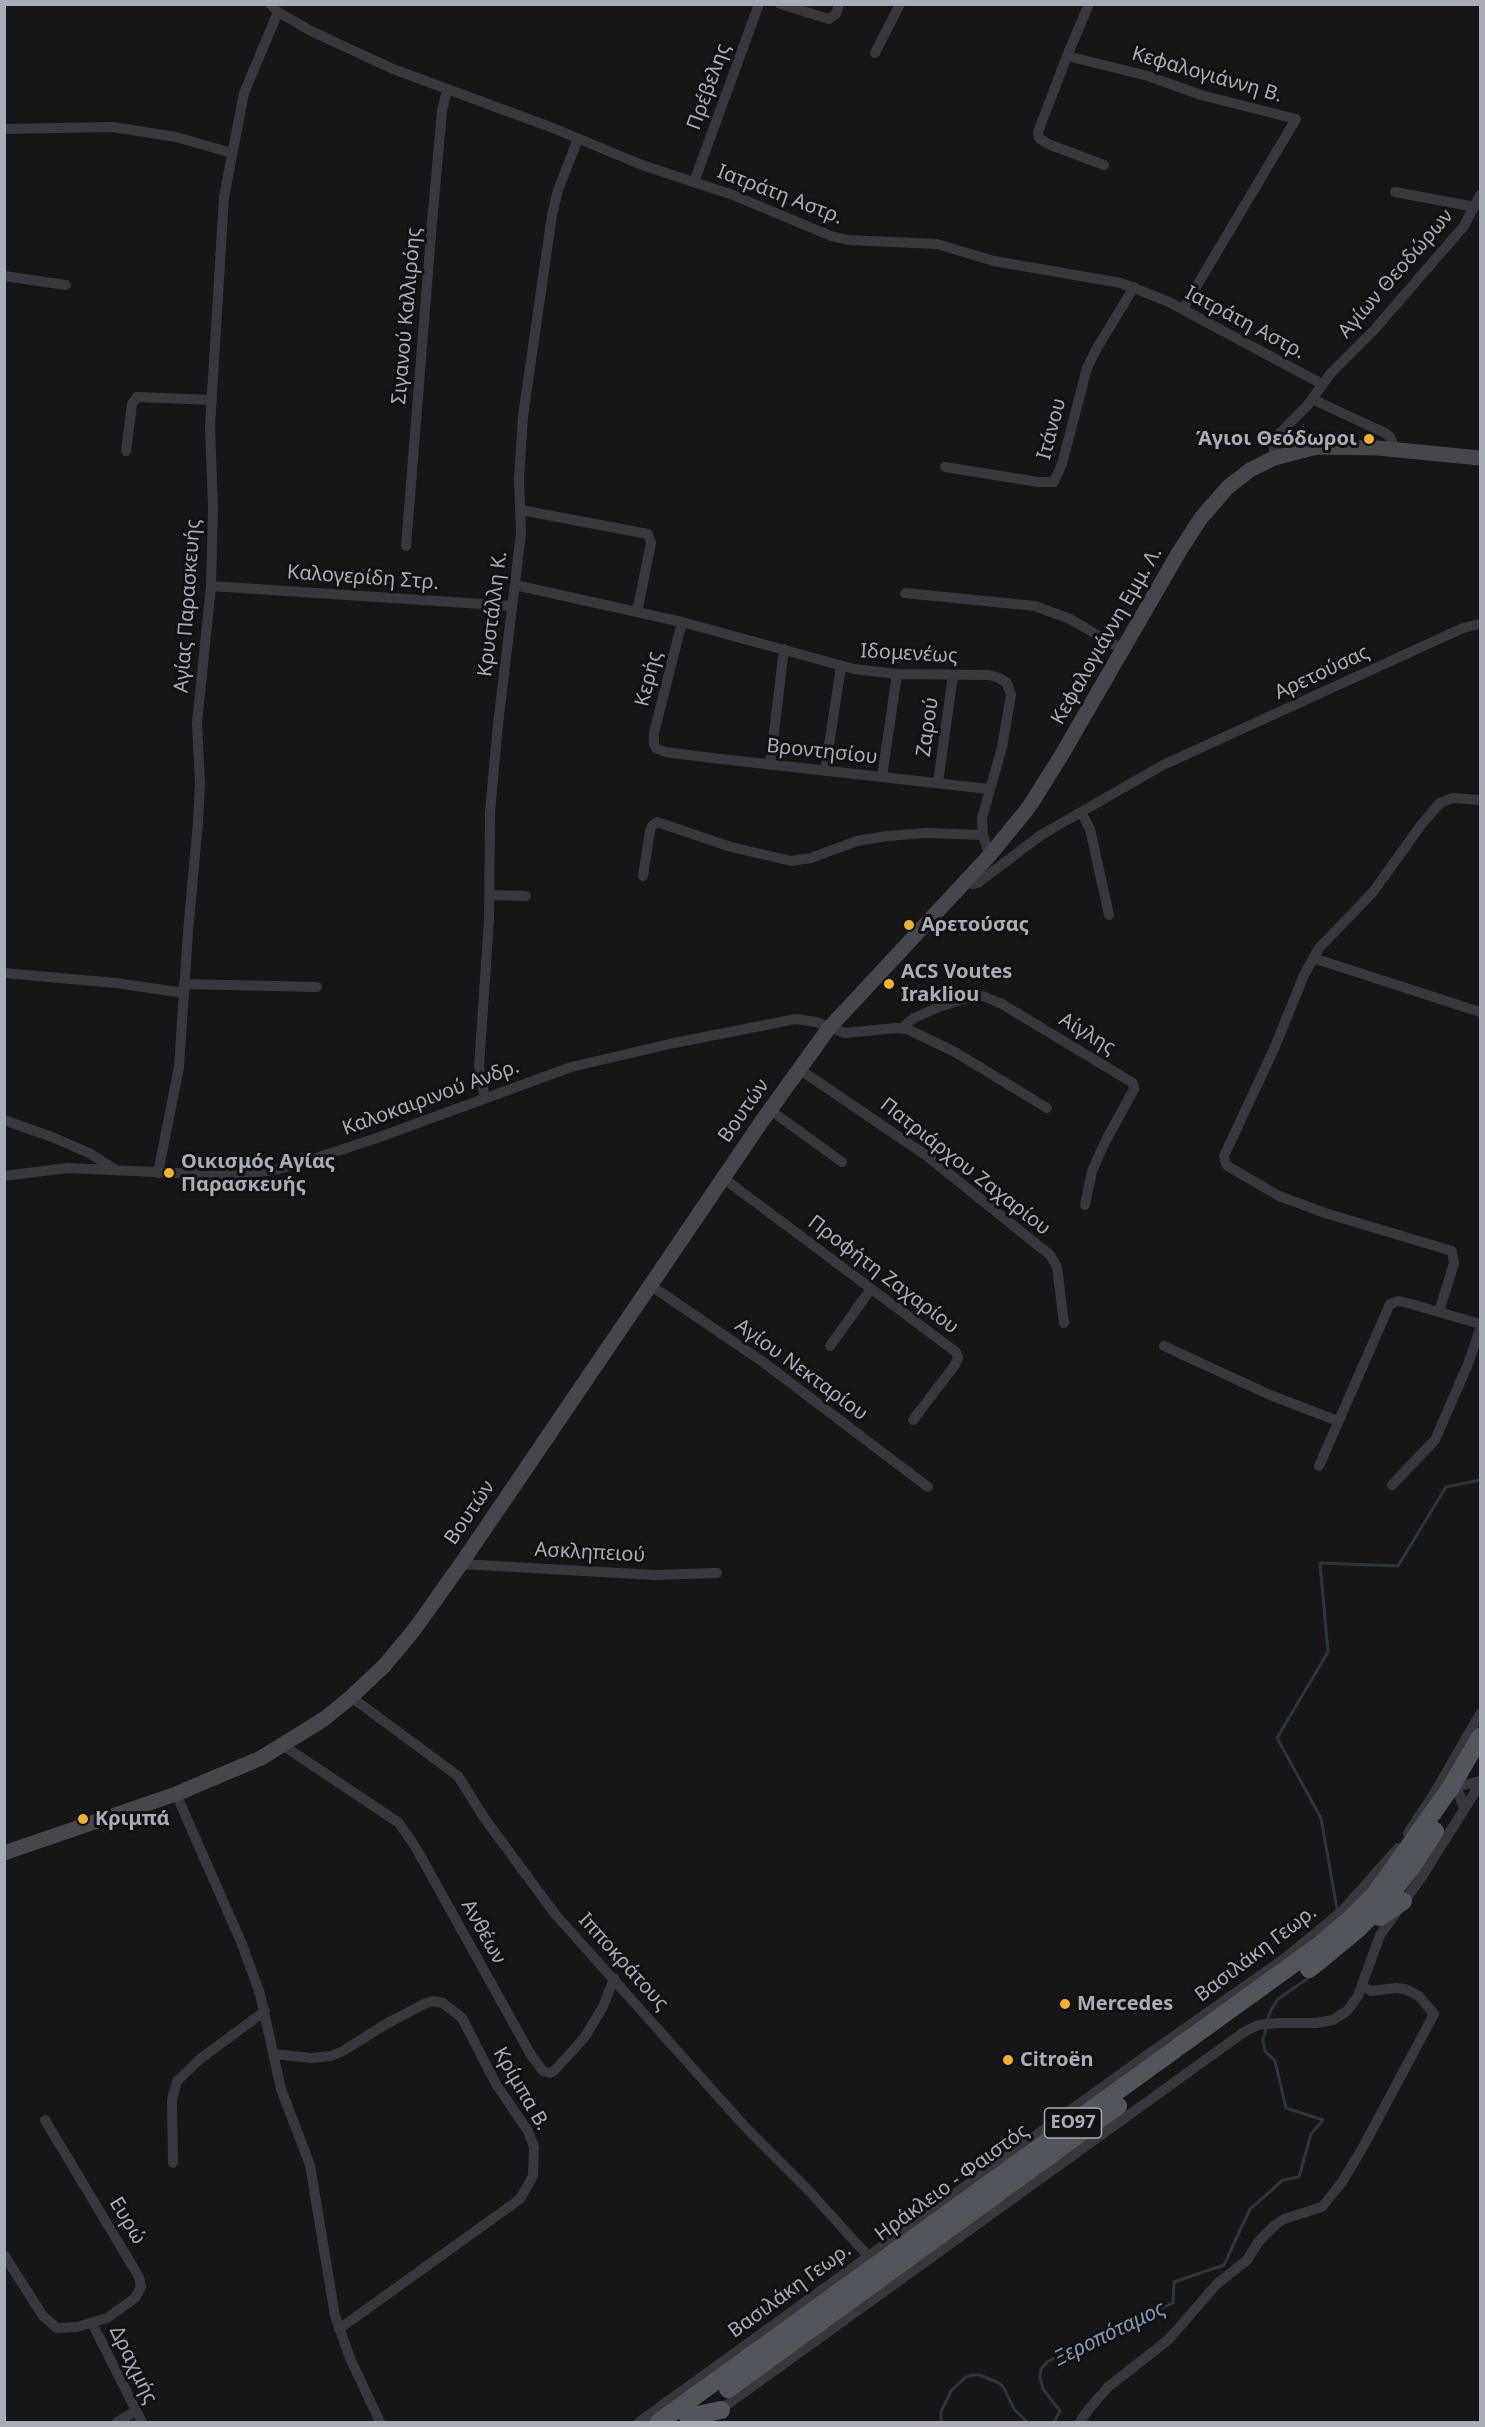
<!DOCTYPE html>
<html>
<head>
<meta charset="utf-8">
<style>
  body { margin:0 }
  #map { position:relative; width:1485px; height:2427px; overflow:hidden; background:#161618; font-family:"Noto Sans",sans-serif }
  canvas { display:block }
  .frame { position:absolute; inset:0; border:6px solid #a8adb8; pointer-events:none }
</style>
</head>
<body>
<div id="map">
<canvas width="1485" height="2427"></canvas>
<div class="frame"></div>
</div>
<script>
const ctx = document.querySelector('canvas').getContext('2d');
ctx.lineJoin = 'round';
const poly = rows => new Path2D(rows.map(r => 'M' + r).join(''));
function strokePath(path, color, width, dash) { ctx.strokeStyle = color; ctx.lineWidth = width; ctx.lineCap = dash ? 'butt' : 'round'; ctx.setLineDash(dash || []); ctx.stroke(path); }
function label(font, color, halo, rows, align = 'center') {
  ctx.font = font + ' "Noto Sans",sans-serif'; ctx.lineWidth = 6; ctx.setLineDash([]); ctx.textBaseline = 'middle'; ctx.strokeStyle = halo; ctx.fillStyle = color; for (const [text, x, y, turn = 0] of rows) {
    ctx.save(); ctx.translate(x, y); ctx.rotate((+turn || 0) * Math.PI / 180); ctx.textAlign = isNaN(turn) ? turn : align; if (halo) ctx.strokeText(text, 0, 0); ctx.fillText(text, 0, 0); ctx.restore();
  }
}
strokePath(poly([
  [1337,1909,1321,1818,1277,1738,1328,1652,1320,1563,1398,1566,1446,1487,1480,1480],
  [1322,1969,1337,1956],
  [1267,2021,1271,2010,1278,1999,1311,1976],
  [941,2422,941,2412,951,2391,966,2377,972,2375,980,2375,999,2383,1004,2388,1014,2409,1027,2422],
  [1054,2422,1060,2411,1043,2389,1040,2377,1041,2369,1047,2362,1068,2351,1089,2345,1131,2322,1173,2303,1174,2282,1224,2265,1250,2209,1283,2180,1299,2177,1311,2134,1323,2120,1286,2108,1275,2061,1265,2051,1263,2040,1266,2028]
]), '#2c353c', 3);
strokePath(poly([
  [270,4,278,12,311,31,393,69,553,128,642,165,733,195,831,236,848,240,937,244,994,261,1121,283,1169,302,1322,384],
  [780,4,829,19,836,14,839,4],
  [1089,4,1067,56,1038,132,1039,138,1048,144,1104,165],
  [875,53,900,4],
  [1067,56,1148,76,1201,95,1296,119,1183,309],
  [4,129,113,127,176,137,232,153],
  [694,182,759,4],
  [1395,192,1475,207],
  [4,276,66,285],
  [1312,399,1385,433,1390,437,1396,450],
  [126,451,132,404,137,397,212,400],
  [1274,458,1274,445,1279,434,1307,406,1331,373,1374,330,1464,226,1480,195],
  [945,467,1038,482,1054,482,1062,464,1087,368,1097,348,1134,287],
  [521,510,648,534,651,543,637,612],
  [406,546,432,222,442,111,447,90],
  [515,585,682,622,854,669,897,674,989,675,999,678,1007,683,1011,695,1002,747,982,818,983,835,989,856],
  [211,586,512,606],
  [905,593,1035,606,1070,619,1123,650],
  [682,622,654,733,654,745,656,748,665,752,712,758,989,789],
  [770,765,784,649],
  [825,771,841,667],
  [882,777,897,674],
  [938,783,953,675],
  [1081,812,1090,829,1109,915],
  [643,876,650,831,652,826,657,822,731,847,791,861,811,858,857,841,887,836,926,833,983,835],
  [966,880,973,884,979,882,1041,835,1163,765,1463,628,1480,624],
  [490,895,526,896],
  [1313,958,1480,1012],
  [4,973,116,983,184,993],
  [184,984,317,987],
  [902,1028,914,1018,939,1007,973,996,983,996,1002,1004,1133,1083,1134,1089,1105,1142,1092,1171,1085,1205],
  [799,1069,927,1156,1050,1255,1057,1267,1064,1323],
  [485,1098,479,1067,489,920,490,812,498,724,521,533,519,479,523,416,552,215,558,190,578,139],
  [770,1110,842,1162],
  [4,1120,52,1137,89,1153,116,1170],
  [158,1173,179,1067,188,932,198,822,200,783,197,723,211,586,213,507,210,427,224,197,244,93,278,12],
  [4,1176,67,1168,221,1175,267,1171,295,1165,377,1138,571,1067,674,1043,796,1019,816,1022,845,1033,896,1028,907,1029,955,1052,1047,1108],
  [723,1178,956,1352,958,1357,955,1365,913,1420],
  [650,1285,763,1362,928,1487],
  [1439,1312,1454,1263,1452,1251,1325,1213,1279,1196,1229,1167,1226,1164,1224,1156,1274,1049,1304,975,1319,948,1373,892,1421,825,1440,803,1452,798,1480,800],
  [830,1346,871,1289],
  [1164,1346,1270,1395,1338,1421],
  [1319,1466,1390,1304,1398,1301,1411,1304,1480,1324],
  [1392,1485,1435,1440,1468,1364,1480,1329],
  [461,1564,654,1575,717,1573],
  [351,1697,458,1776,485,1819,555,1914,748,2130,810,2192,869,2257],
  [284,1746,399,1823,416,1848,531,2055,543,2071,550,2073,554,2071,584,2038,603,2007,614,1978],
  [1453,1775,1457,1781,1464,1785,1480,1781],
  [1446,1787,1451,1787,1459,1793,1464,1809],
  [176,1794,242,1944,260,1994,281,2089,310,2165,335,2316,350,2358,380,2422],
  [1408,1833,1434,1794,1480,1714],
  [274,2054,311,2058,331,2056,343,2051,386,2024,424,2004,433,2001,443,2003,462,2018,496,2084,528,2131,534,2147,533,2176,520,2199,339,2329],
  [173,2163,172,2100,177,2081,200,2059,265,2011],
  [4,2255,43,2316,57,2328,77,2327,107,2318,135,2298,141,2287,139,2277,45,2120],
  [92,2323,142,2422],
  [717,2412,1244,2032,1258,2025,1278,2023,1316,2023,1333,2020,1347,2011,1358,1996,1380,1935,1421,1878,1480,1784],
  [117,2422,136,2411],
  [639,2422,1140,2060,1285,1958,1342,1911,1398,1848],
  [1080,2422,1088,2410,1108,2387,1168,2340,1217,2284,1247,2260,1259,2241,1274,2226,1284,2219,1322,2207,1342,2182,1363,2147,1434,2014,1419,1996,1405,1989,1396,1988,1371,1991,1362,1986]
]), '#37383d', 10);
strokePath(poly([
  [4,1853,176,1794,261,1758,324,1719,351,1697,384,1666,414,1630,461,1564,762,1121,829,1028,989,856,1029,807,1061,756,1179,552,1201,518,1228,487,1250,470,1274,458,1317,447,1378,448,1480,458]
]), '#45474d', 15);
strokePath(poly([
  [1380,1917,1403,1901],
  [1309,1969,1358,1929,1386,1900,1411,1868,1435,1831],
  [728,2389,1118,2106],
  [688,2417,721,2410],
  [659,2422,1321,1944,1349,1920,1376,1893,1451,1787,1480,1737]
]), '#53555c', 18);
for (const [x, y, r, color] of [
  [1369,439,6,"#f2b134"],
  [909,925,6,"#f2b134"],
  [889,984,6,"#f2b134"],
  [169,1173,6,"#f2b134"],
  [83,1819,6,"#f2b134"],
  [1065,2004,6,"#f2b134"],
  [1008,2060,6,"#f2b134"]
]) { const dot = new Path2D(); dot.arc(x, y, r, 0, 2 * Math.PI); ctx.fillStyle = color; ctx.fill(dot); strokePath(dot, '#111113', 2); }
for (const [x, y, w] of [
  [1073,2123,57]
]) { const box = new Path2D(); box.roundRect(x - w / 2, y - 15, w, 30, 4.5); ctx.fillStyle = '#111113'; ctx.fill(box); strokePath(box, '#a8adb8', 1.5); }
label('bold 18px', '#a8adb8', null, [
  ["ΕΟ97",1073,2123]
]);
label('20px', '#a8adb8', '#111113', [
  ["Κεφαλογιάννη Β.",1207,75,16],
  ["Πρέβελης",709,87,-70],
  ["Ιατράτη Αστρ.",780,195,21],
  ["Αγίων Θεοδώρων",1396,274,-49],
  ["Σιγανού Καλλιρόης",407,316,-85],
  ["Ιατράτη Αστρ.",1245,323,28],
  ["Ιτάνου",1052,429,-75],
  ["Καλογερίδη Στρ.",363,578,4],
  ["Αγίας Παρασκευής",188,606,-86],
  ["Κρυστάλλη Κ.",493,614,-83],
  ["Κεφαλογιάννη Εμμ. Λ.",1107,636,-60],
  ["Ιδομενέως",909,654,3],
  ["Αρετούσας",1322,673,-25],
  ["Κερής",649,679,-76],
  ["Ζαρού",928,727,-82],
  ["Βροντησίου",822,752,6],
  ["Αίγλης",1087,1034,31],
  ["Καλοκαιρινού Ανδρ.",431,1098,-20],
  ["Βουτών",744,1111,-55],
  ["Πατριάρχου Ζαχαρίου",965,1167,38],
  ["Προφήτη Ζαχαρίου",883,1275,37],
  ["Αγίου Νεκταρίου",801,1370,36],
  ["Βουτών",470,1513,-56],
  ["Ασκληπειού",590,1553,3],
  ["Ανθέων",483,1932,61],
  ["Βασιλάκη Γεωρ.",1256,1954,-37],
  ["Ιπποκράτους",623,1962,48],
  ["Κρίμπα Β.",521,2089,60],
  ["Ηράκλειο - Φαιστός",952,2183,-36],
  ["Ευρώ",127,2221,59],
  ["Βασιλάκη Γεωρ.",790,2291,-36],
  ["Δραχμής",133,2365,64]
]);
label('bold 20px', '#a8adb8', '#111113', [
  ["Άγιοι Θεόδωροι",1357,439,"right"],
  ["Αρετούσας",921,925],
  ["ACS Voutes",901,972],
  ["Irakliou",901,995],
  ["Οικισμός Αγίας",181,1162],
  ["Παρασκευής",181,1185],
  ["Κριμπά",95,1819],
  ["Mercedes",1077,2004],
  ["Citroën",1020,2060]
], 'left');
label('italic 21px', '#7f9bb3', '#111113', [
  ["Ξεροπόταμος",1110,2334,-26]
]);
</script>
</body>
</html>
